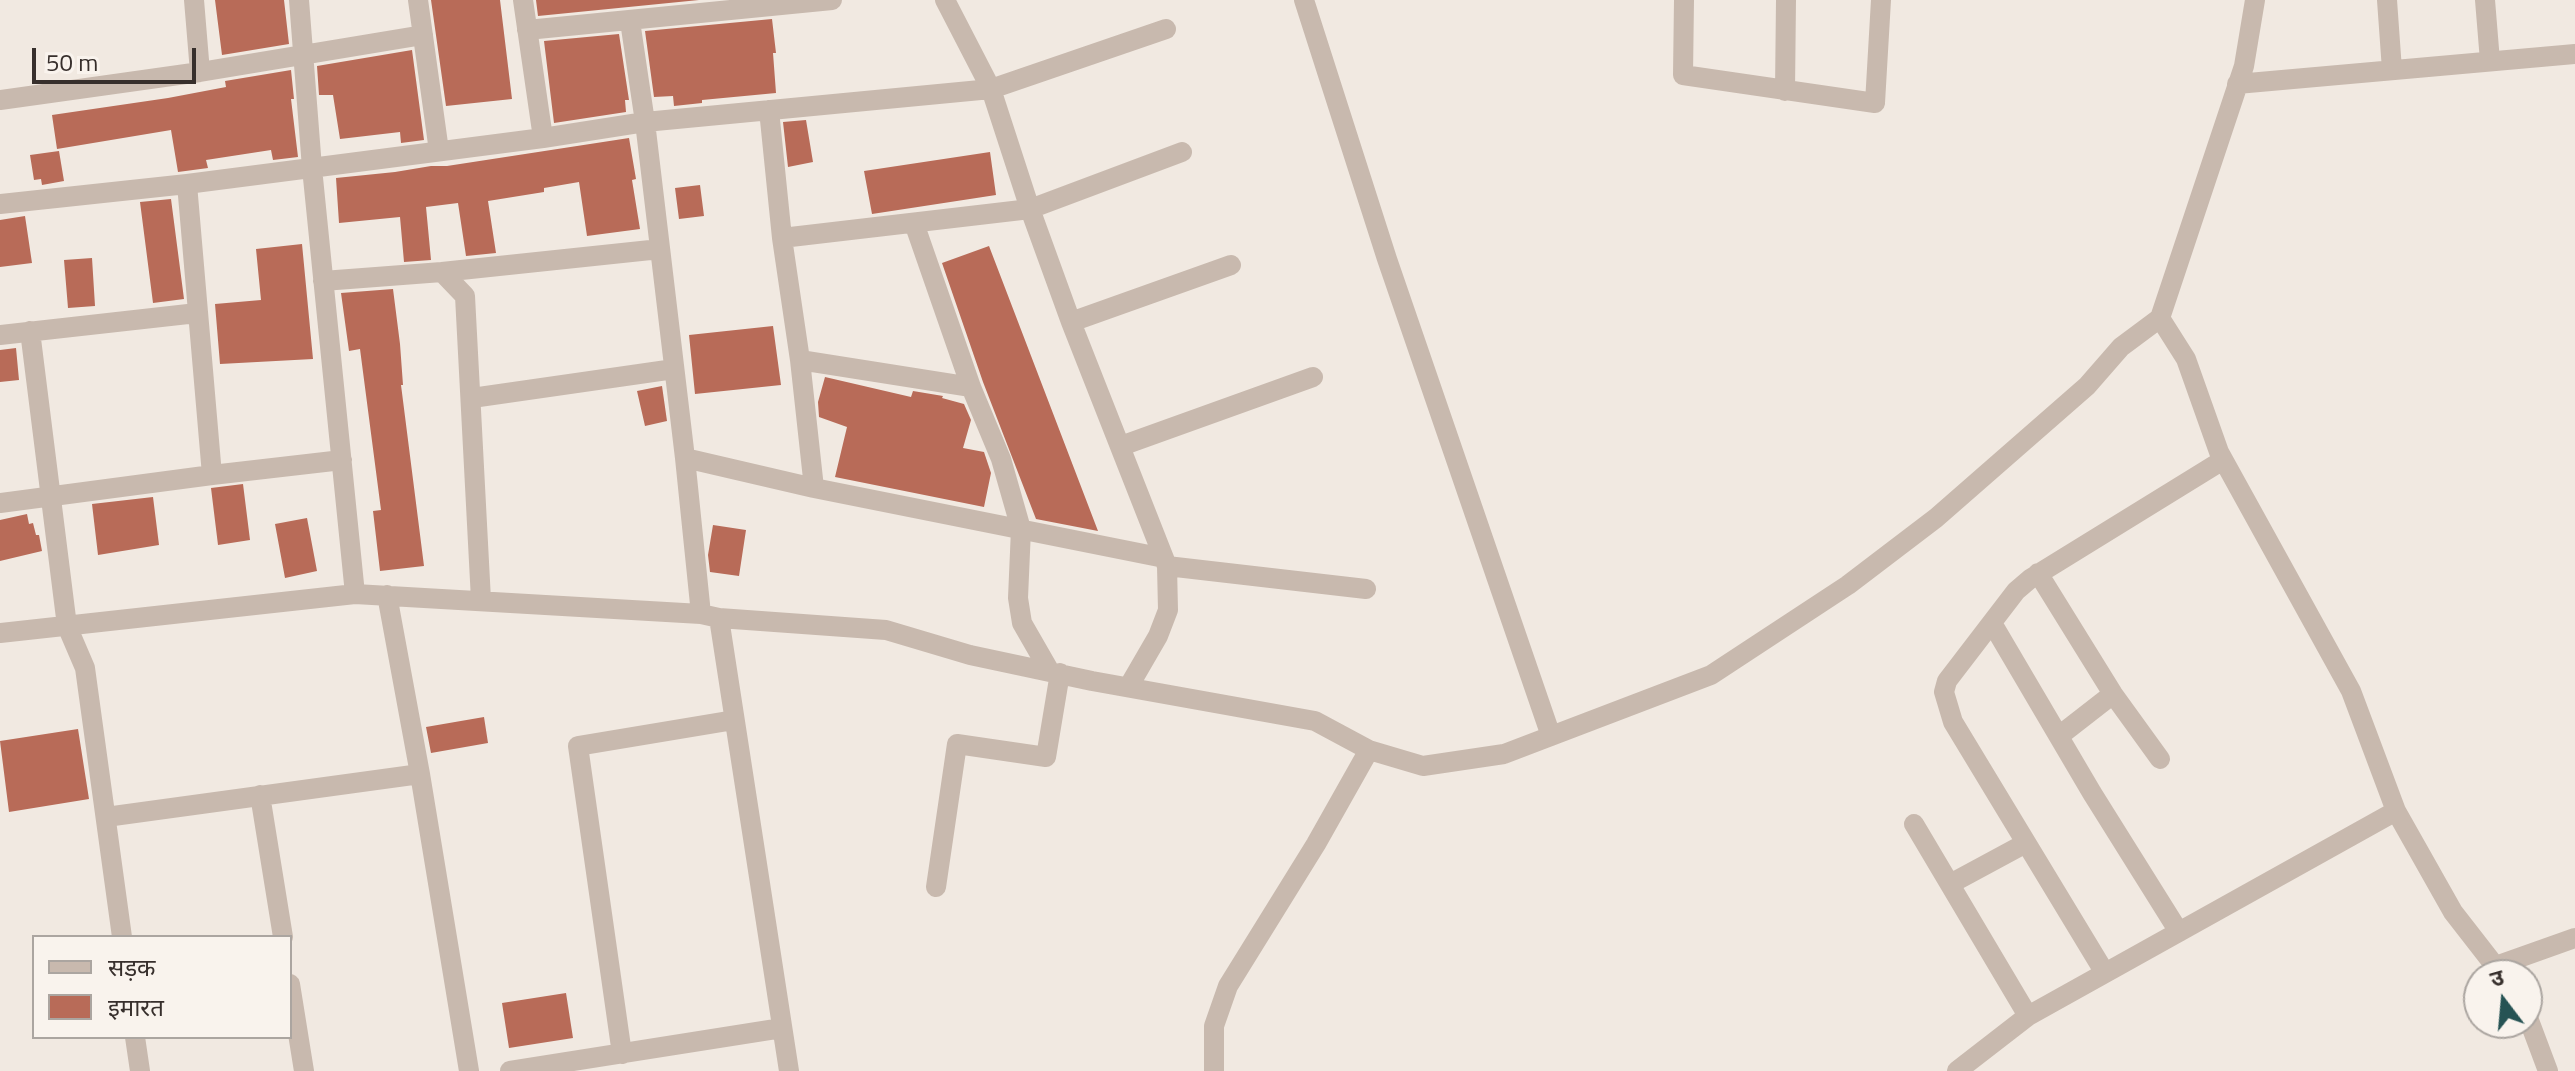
<!DOCTYPE html>
<html>
<head>
<meta charset="utf-8">
<style>
  body { margin:0 }
  #map { position:relative; width:2575px; height:1071px; overflow:hidden; background:#f1e9e1; font-family:"Titillium Web","Noto Sans Devanagari",sans-serif }
  canvas { display:block }
  .legend { position:absolute; left:32px; top:935px; width:260px; height:104px; box-sizing:border-box; background:#f9f3ed; border:2px solid #aba5a0; margin:0; padding:10px 14px; list-style:none; font-size:24px; color:#372f2c }
  .legend li { display:flex; align-items:center; gap:16px; height:40px }
  .legend b { width:40px; border:2px solid #aba5a0 }
  .north { position:absolute; left:2463px; top:959px; width:80px; height:80px; box-sizing:border-box; background:#f9f3ed; border:2px solid #aba5a0; border-radius:50%; rotate:344deg; font-size:22px; font-weight:700; line-height:32px; text-align:center; color:#372f2c }
  .north::after { content:''; display:block; margin:auto; width:28px; height:36px; background:#265354; clip-path:polygon(50% 0,100% 100%,50% 72%,0 100%) }
  .scale { position:absolute; left:32px; top:48px; width:164px; height:36px; box-sizing:border-box; border:4px solid #372f2c; border-top:0; padding-left:10px; font-size:24px; line-height:28px; white-space:nowrap; color:#372f2c; -webkit-text-stroke:6px #f9f3ed; paint-order:stroke }
</style>
</head>
<body>
<div id="map">
<canvas width="2575" height="1071"></canvas>
<ul class="legend">
<li><b style="height:10px;background:#c8b9ae"></b>सड़क</li>
<li><b style="height:22px;background:#b86b58"></b>इमारत</li>
</ul>
<div class="north">उ</div>
<div class="scale">50 m</div>
</div>
<script>
const ctx = document.querySelector('canvas').getContext('2d');
ctx.lineJoin = 'round';
function fillPath(path, color) { ctx.fillStyle = color; ctx.fill(path, 'evenodd'); }
const poly = rows => new Path2D(rows.map(r => 'M' + r).join(''));
function strokePath(path, color, width, dash) { ctx.strokeStyle = color; ctx.lineWidth = width; ctx.lineCap = dash ? 'butt' : 'round'; ctx.setLineDash(dash || []); ctx.stroke(path); }
fillPath(poly([
  [215,0,284,0,289,44,222,55],
  [431,0,500,0,512,99,446,106],
  [536,0,699,0,538,16],
  [772,19,776,53,773,53,776,93,702,100,702,103,674,106,673,96,654,97,645,31],
  [619,34,629,100,625,100,626,112,554,123,544,41],
  [412,50,424,140,401,143,400,132,340,139,333,95,319,95,317,66],
  [291,70,294,99,291,99,298,157,273,160,271,150,206,160,208,168,178,172,171,130,57,149,52,115,168,98,226,87,225,81],
  [806,120,813,162,788,167,783,122],
  [629,138,636,179,632,180,640,229,587,236,579,182,544,188,544,192,488,201,496,253,466,256,458,203,426,207,431,260,404,262,400,217,339,223,336,178,395,172,431,166,447,166],
  [59,151,64,181,42,185,41,179,34,180,30,155],
  [990,152,996,195,872,214,864,171],
  [700,185,704,216,679,219,675,188],
  [171,199,184,299,153,303,140,202],
  [25,216,32,263,0,267,0,220],
  [302,244,313,359,220,364,215,304,261,300,256,249],
  [989,246,1098,531,1036,519,983,382,942,263],
  [92,258,95,306,68,308,64,260],
  [393,289,400,344,403,385,401,385,424,566,380,571,373,511,381,510,360,349,349,351,341,293],
  [773,326,781,385,695,394,689,335],
  [16,348,19,380,0,382,0,350],
  [825,377,911,397,913,391,943,396,942,398,964,404,971,420,963,448,984,452,991,473,984,507,835,477,847,427,819,417,818,402],
  [662,386,667,421,645,426,637,391],
  [243,484,250,540,218,545,211,488],
  [153,497,159,545,98,555,92,504],
  [27,514,29,524,33,523,36,535,39,535,42,551,0,561,0,520],
  [307,518,317,571,285,578,275,524],
  [713,525,746,530,739,576,710,572,708,555],
  [484,717,488,743,431,753,426,727],
  [78,729,89,799,9,812,0,741],
  [566,993,573,1038,509,1048,502,1003]
]), '#b86b58');
strokePath(poly([
  [194,0,200,72],
  [299,0,312,168,355,594],
  [418,0,439,151],
  [523,0,543,138],
  [945,0,991,89,1030,209,1071,322,1167,566,1168,610,1158,636,1129,686],
  [1304,0,1387,259,1551,736],
  [1684,0,1683,75,1875,103,1881,0],
  [2387,0,2392,70],
  [2485,0,2490,61],
  [630,21,645,122,685,458,701,614],
  [527,30,832,0],
  [2237,84,2575,54],
  [1785,91,1786,0],
  [0,100,200,72,423,35],
  [769,110,782,238,800,360,814,488],
  [187,184,212,475],
  [0,204,187,184,543,138,645,122,991,89,1166,29],
  [914,223,971,387,1001,459,1021,529,1018,598,1022,623,1049,670],
  [782,238,1030,209,1182,152],
  [442,272,660,249],
  [323,281,442,272,465,296,481,600],
  [2160,318,2186,359,2219,452,2351,691,2396,811,2453,912,2502,975],
  [1071,322,1231,265],
  [30,331,67,626,85,668,122,937],
  [0,335,197,313],
  [800,360,971,387],
  [472,398,674,369],
  [1121,446,1313,377],
  [685,458,814,488,1164,558],
  [0,503,212,475,342,460],
  [1167,566,1366,589],
  [2038,573,2113,694,2160,759],
  [387,595,420,774,469,1071],
  [719,618,789,1071],
  [1992,623,2092,793,2179,932],
  [0,633,355,594,701,614,719,618,886,630,970,655,1092,681,1315,721,1369,750,1423,766,1504,754,1711,675,1848,585,1936,518,2087,386,2121,347,2160,318,2244,66,2255,0],
  [2059,736,2113,694],
  [260,795,283,937],
  [106,817,420,774],
  [1914,824,2028,1016],
  [1950,884,2026,843],
  [936,887,957,744,1046,757,1060,673],
  [2496,966,2575,938],
  [2105,973,1953,722,1944,692,1947,681,2016,591,2030,579,2223,460],
  [290,984,304,1071],
  [2527,1015,2548,1071],
  [135,1037,140,1071],
  [622,1054,578,746,734,720],
  [510,1071,782,1028],
  [1214,1071,1214,1026,1228,986,1316,844,1369,750],
  [1957,1071,2028,1016,2396,811]
]), '#c8b9ae', 20);
</script>
</body>
</html>
